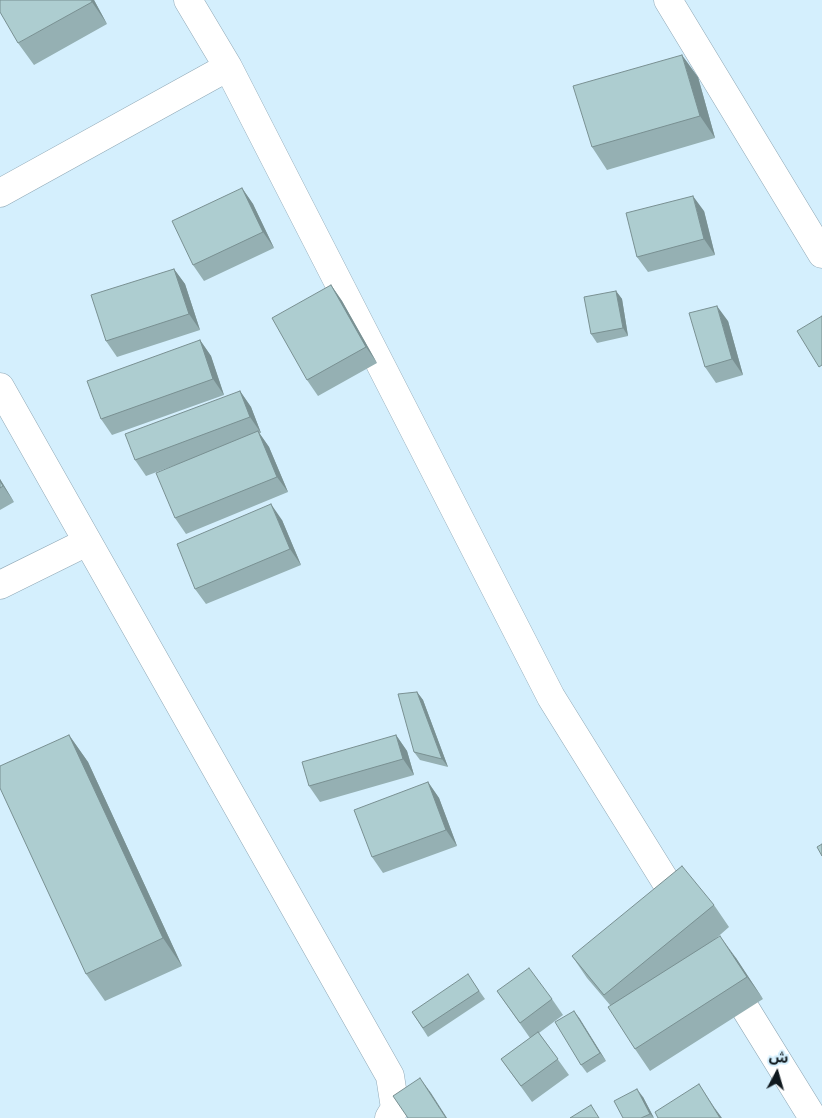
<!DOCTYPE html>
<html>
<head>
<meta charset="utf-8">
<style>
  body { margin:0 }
  #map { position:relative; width:822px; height:1118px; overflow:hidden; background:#d4effd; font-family:"Fira Sans Condensed","Noto Sans Arabic",sans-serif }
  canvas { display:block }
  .north { position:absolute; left:752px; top:1048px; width:50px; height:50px; -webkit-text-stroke:4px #d4effd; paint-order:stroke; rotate:6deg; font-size:14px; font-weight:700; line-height:20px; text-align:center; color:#0f181d }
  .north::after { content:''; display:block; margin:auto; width:18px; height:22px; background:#0f181d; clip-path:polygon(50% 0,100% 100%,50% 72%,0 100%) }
</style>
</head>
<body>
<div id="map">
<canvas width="822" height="1118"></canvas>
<div class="north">ش</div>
</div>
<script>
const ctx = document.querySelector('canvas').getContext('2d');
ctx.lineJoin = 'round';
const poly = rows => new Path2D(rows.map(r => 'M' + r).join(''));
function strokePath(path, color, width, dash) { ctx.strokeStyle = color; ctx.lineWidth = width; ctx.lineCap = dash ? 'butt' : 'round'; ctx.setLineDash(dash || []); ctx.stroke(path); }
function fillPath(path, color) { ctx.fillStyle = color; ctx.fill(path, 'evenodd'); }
const street = poly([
  [188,0,228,67,551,697,684,911],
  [668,0,822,254],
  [0,193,228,67],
  [0,387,390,1076,395,1108,389,1118],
  [0,585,87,542],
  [727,979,813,1118]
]);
strokePath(street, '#8fa8b6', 29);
strokePath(street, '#fff', 28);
fillPath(poly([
  [94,0,107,24,34,65,18,43],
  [698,77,715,138,607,170,592,147],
  [242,188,253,204,274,248,204,281,193,265],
  [704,211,715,255,648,272,637,257],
  [174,269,185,284,200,330,117,357,106,341],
  [331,285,342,301,377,363,318,396,307,380],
  [616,291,622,299,628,336,597,343,591,334],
  [728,321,743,375,716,383,705,367],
  [200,340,211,356,224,395,112,435,101,419],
  [240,391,251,407,261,433,259,433,269,447,288,492,186,534,175,518,178,464,146,476,135,460],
  [0,479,14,502,0,510],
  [282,520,301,565,206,604,195,589],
  [417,692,423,700,448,767,420,760,414,752],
  [69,735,88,762,182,966,105,1001,86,974],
  [396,735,407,751,414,775,320,802,309,786],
  [428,782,439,798,457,846,383,873,372,857],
  [714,905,729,927,713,941,736,958,763,999,650,1071,635,1049,610,1005,587,978,572,956],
  [468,975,485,999,428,1037,412,1012],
  [497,991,552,999,563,1015,539,1033,569,1075,532,1102,501,1059,530,1038],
  [574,1011,606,1061,587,1073,581,1065],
  [643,1097,654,1118,623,1118]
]), '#95b0b3');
fillPath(poly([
  [91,0,94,0,107,24,92,2],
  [682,55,698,77,715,138,700,116],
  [242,188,253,204,274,248,263,232],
  [693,196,704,211,715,255,704,239],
  [174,269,185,284,200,330,189,314],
  [331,285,342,301,377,363,366,347],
  [616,291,622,299,628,336,623,328],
  [717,306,728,321,743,375,732,359],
  [200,340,211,356,224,395,213,379],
  [240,391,251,407,261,433,250,417],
  [258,431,269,447,288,492,277,477],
  [0,479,14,502,3,486,0,481],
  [271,504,282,520,301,565,290,549],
  [417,692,423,700,448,767,442,759],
  [69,735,88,762,182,966,163,938],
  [396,735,407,751,414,775,403,759],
  [428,782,439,798,457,846,446,830],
  [720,936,736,958,763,999,747,977],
  [574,1011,580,1019,606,1061,600,1053],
  [420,1078,431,1093,447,1118,446,1118],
  [699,1084,714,1107,722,1118,720,1118],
  [637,1089,643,1097,654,1118,650,1114]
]), '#799092');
const building = poly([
  [0,0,91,0,92,2,18,43,0,12,0,0],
  [682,55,700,116,592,147,573,86,682,55],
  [242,188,263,232,193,265,172,221,242,188],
  [693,196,704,239,637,257,626,213,693,196],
  [174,269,189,314,106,341,91,295,174,269],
  [331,285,366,347,307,380,272,318,331,285],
  [616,291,623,328,591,334,584,297,616,291],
  [717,306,732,359,705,367,689,313,717,306],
  [822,316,822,365,819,367,797,331,822,316],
  [200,340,213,379,101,419,87,381,200,340],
  [240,391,250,417,135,460,125,434,240,391],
  [258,431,277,477,175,518,156,473,258,431],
  [0,481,3,486,0,488,0,481],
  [271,504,290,549,195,589,177,544,271,504],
  [417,692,442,759,414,752,398,694,417,692],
  [69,735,163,938,86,974,0,788,0,766,69,735],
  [396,735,403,759,309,786,302,762,396,735],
  [428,782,446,830,372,857,354,810,428,782],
  [822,844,822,856,817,847,822,844],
  [682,866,714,905,604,995,572,956,682,866],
  [720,936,747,977,635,1049,608,1007,720,936],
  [529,968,552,999,520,1023,497,991,529,968],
  [468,974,479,991,423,1028,412,1012,468,974],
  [574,1011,600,1053,581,1065,555,1022,574,1011],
  [538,1032,558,1059,521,1086,501,1059,538,1032],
  [420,1078,446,1118,408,1118,393,1096,420,1078],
  [699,1084,720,1118,658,1118,655,1112,699,1084],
  [637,1089,650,1114,641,1118,623,1118,614,1101,637,1089],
  [591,1105,599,1118,570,1118,591,1105]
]);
fillPath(building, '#adcdd0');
strokePath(building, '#799092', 1);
</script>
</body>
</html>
